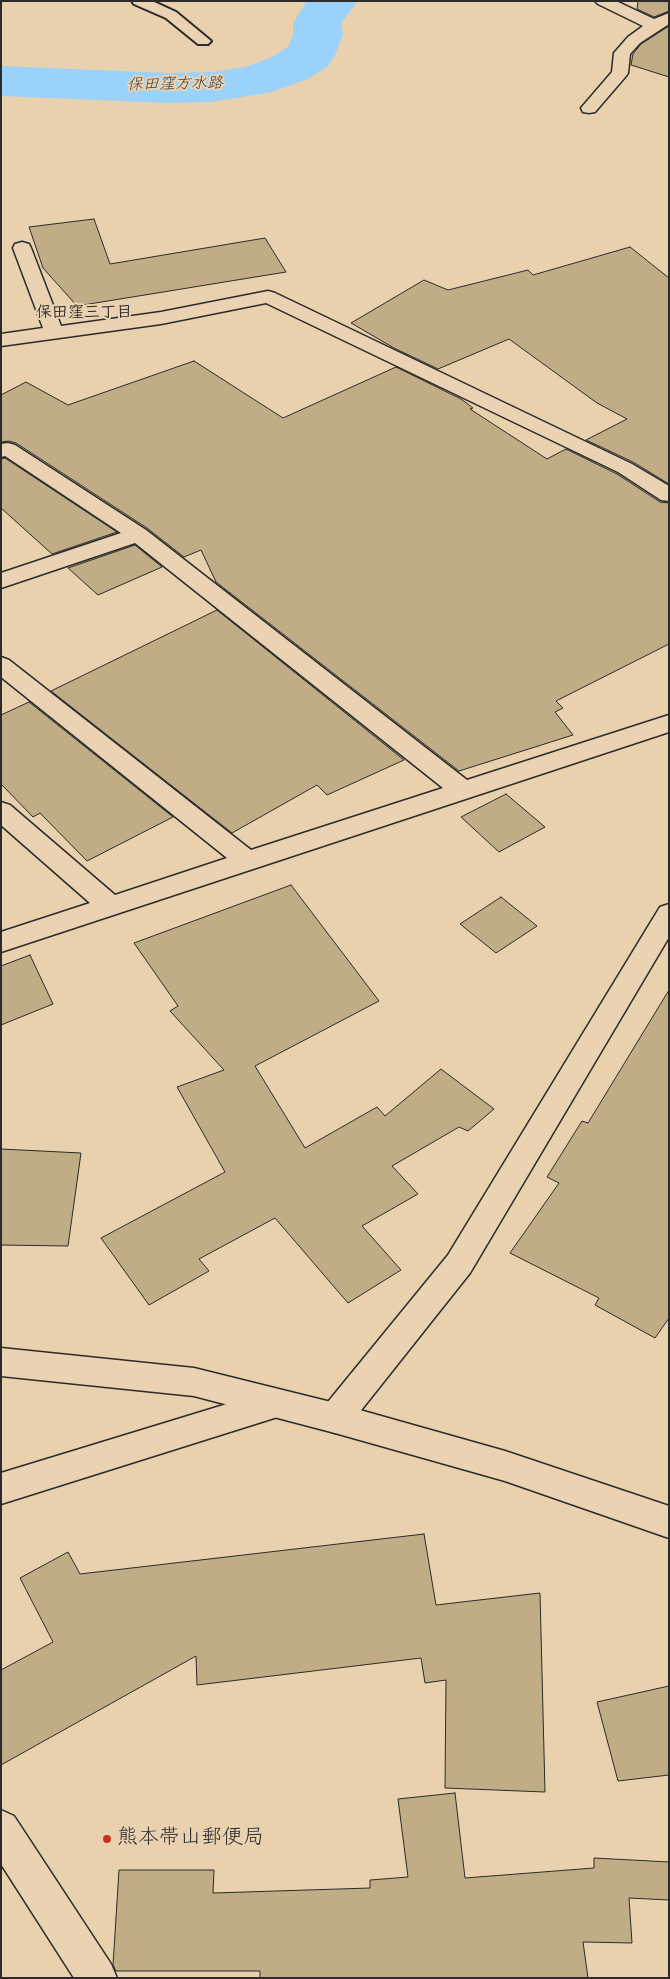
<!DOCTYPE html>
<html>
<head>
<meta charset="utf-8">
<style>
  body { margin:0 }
  #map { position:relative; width:670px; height:1979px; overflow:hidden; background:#e9d1ae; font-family:Mynerve,sans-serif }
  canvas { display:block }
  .frame { position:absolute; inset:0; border:2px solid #2b2b2b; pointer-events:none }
</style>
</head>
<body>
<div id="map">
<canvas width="670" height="1979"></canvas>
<div class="frame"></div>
</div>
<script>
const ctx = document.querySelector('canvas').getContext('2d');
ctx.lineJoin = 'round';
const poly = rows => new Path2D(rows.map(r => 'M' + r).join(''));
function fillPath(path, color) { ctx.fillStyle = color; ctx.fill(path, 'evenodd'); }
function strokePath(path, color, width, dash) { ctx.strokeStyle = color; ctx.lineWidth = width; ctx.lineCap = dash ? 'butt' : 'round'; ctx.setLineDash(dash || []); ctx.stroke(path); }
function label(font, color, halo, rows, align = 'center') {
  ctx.font = font + ' Mynerve,"Klee One",sans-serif'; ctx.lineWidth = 4; ctx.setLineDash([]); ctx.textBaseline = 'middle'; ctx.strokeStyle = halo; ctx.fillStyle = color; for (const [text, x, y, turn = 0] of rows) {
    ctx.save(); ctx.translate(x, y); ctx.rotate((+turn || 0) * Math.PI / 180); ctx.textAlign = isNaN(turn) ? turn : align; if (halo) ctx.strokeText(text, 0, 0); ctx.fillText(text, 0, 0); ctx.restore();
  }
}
fillPath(poly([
  [307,1,358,1,341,23,343,35,335,55,328,66,308,79,272,92,211,102,168,103,1,96,1,66,168,73,211,72,245,67,272,57,288,47,293,35,293,23,307,1]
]), '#9ad2fa');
const building = poly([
  [638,1,669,1,669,11,654,17,637,9,638,1],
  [669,26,669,77,631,65,633,54,641,44,669,26],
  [94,219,110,264,265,238,286,272,77,306,43,268,29,227,94,219],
  [630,247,669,278,669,484,633,462,586,440,627,419,597,403,509,339,438,369,394,348,351,323,424,280,448,290,528,270,533,275,630,247],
  [194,361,283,418,396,367,461,399,473,408,470,409,547,459,566,449,617,474,660,502,669,503,669,644,556,701,563,708,555,712,573,735,459,771,216,582,201,550,184,557,147,528,16,443,9,441,1,442,1,395,26,382,68,405,194,361],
  [5,458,117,532,52,554,1,508,1,459,5,458],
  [135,545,162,567,98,595,68,568,135,545],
  [217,610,404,760,327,795,317,785,232,833,51,691,217,610],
  [29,702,173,817,87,861,40,813,33,817,1,784,1,715,29,702],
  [506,794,545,827,499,852,461,817,506,794],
  [291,885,379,1001,255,1066,305,1148,377,1107,385,1116,441,1069,494,1109,468,1131,459,1127,392,1166,418,1194,362,1226,401,1270,348,1303,275,1218,199,1259,209,1271,149,1305,101,1238,225,1172,177,1087,224,1070,170,1011,178,1006,134,943,291,885],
  [501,897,537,926,496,953,460,924,501,897],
  [30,955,53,1004,1,1025,1,966,30,955],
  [669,990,669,1318,655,1338,595,1305,599,1298,510,1253,559,1183,547,1177,582,1121,588,1123,669,990],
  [1,1149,81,1153,68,1246,1,1245,1,1149],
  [424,1534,436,1605,540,1593,545,1792,445,1788,446,1680,425,1683,421,1658,197,1685,196,1656,1,1765,1,1670,53,1642,20,1578,68,1552,80,1574,424,1534],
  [669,1686,669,1775,618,1781,597,1702,669,1686],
  [455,1793,465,1878,594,1868,594,1858,669,1862,669,1900,629,1898,632,1943,583,1942,588,1978,260,1978,260,1971,116,1971,113,1965,119,1870,214,1870,213,1893,370,1888,370,1880,408,1877,398,1799,455,1793]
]);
fillPath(building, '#c0ad85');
strokePath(building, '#2b2b2b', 1);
const lane = poly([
  [132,1,152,1,176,12,211,41,208,44,198,44,166,18,134,4,132,1]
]);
const street = poly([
  [595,1,616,1,654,19,669,13,669,24,640,43,630,54,628,73,626,76,595,112,589,113,583,112,581,108,612,72,614,53,628,37,643,26,598,4,595,1],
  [22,242,29,244,31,248,61,326,161,312,268,291,275,293,632,464,669,486,669,501,661,500,618,472,266,303,161,324,1,346,1,334,43,328,13,248,15,244,22,242],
  [8,443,15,445,146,530,467,780,669,715,669,732,1,952,1,932,90,903,1,825,1,802,10,805,115,895,227,858,1,677,1,657,9,660,251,850,443,788,135,543,1,588,1,573,121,533,5,456,1,457,1,444,8,443],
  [669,904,669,937,470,1273,347,1428,335,1433,323,1428,319,1418,323,1408,448,1255,660,907,669,904],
  [276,1389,287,1394,292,1404,287,1414,1,1504,1,1473,276,1389],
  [1,1810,14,1816,111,1964,117,1978,74,1978,1,1864,1,1810]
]);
const secondary = poly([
  [1,1348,194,1368,335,1403,505,1451,669,1506,669,1538,505,1481,335,1433,194,1396,1,1376,1,1348]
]);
strokePath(lane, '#2b2b2b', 4);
strokePath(street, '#2b2b2b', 3);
strokePath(secondary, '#2b2b2b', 3);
fillPath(lane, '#ead2b2');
fillPath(street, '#ead2b2');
fillPath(secondary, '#ead2b2');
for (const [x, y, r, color] of [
  [107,1839,5,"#c8321e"]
]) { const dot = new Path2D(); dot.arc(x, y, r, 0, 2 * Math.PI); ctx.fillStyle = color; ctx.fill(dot); strokePath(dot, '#ead2b2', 2); }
label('italic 16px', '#3c444a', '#ead2b2', [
  ["保田窪方水路",175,85,-1]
]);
label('bold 16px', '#2b2b2b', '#ead2b2', [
  ["保田窪三丁目",84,314]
]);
label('21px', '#2b2b2b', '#ead2b2', [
  ["熊本帯山郵便局",117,1839]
], 'left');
</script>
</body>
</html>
